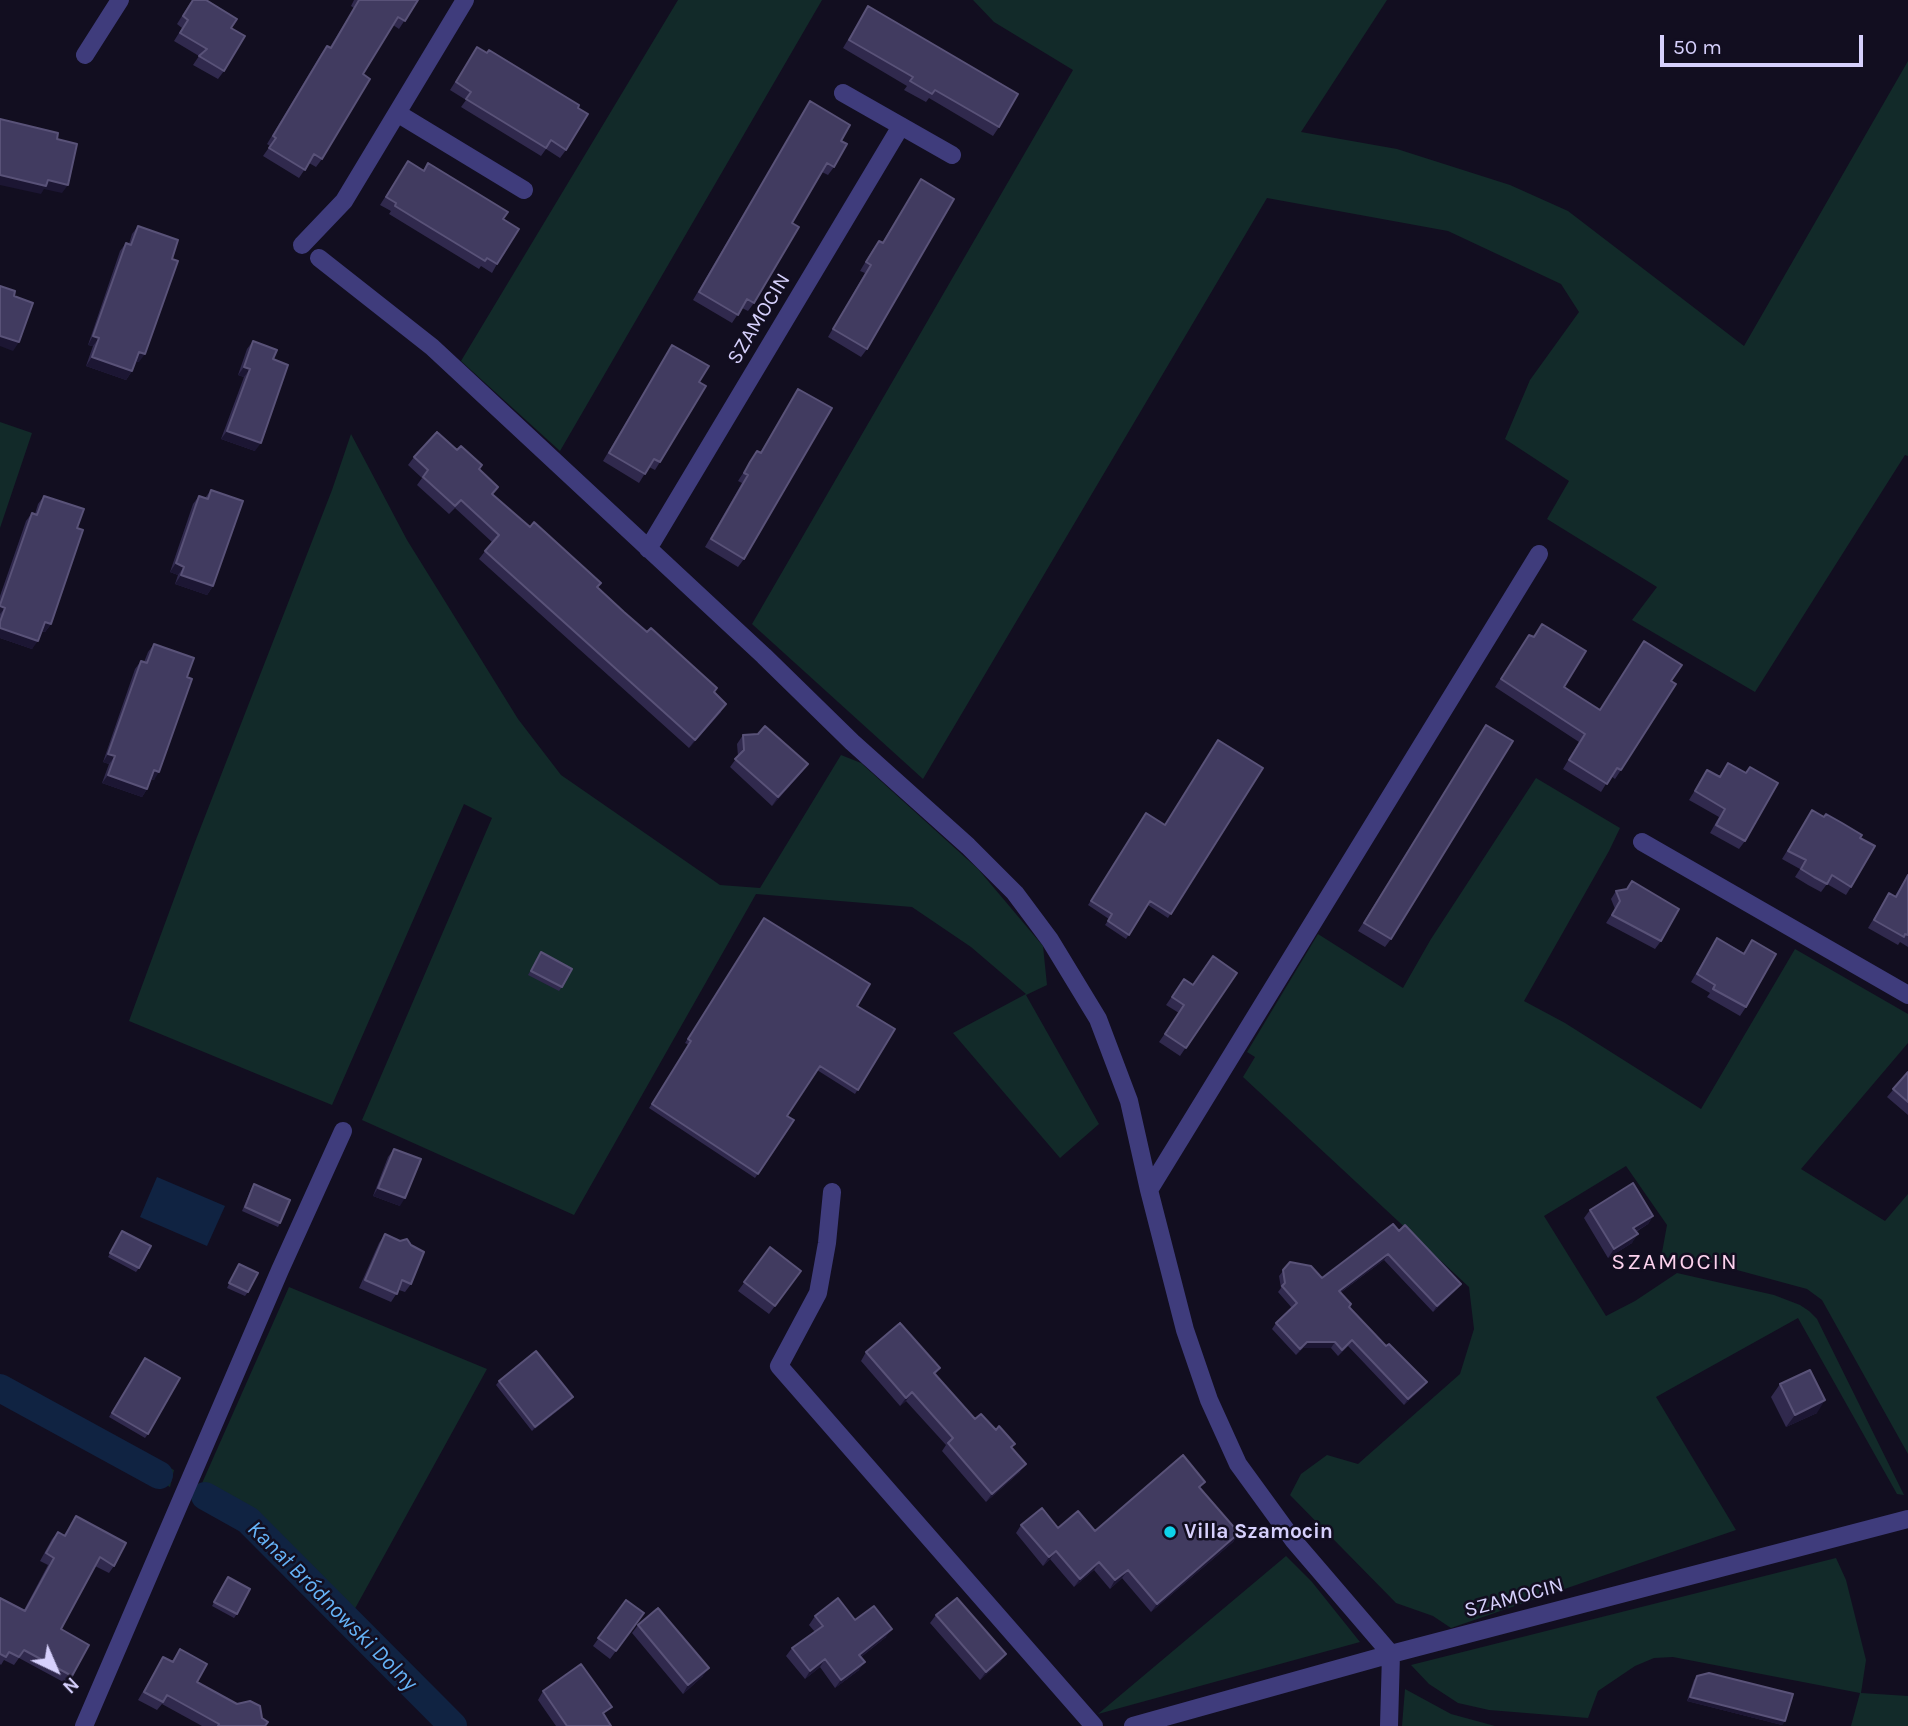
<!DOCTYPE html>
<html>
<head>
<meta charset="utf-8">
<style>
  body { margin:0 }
  #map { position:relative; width:1908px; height:1726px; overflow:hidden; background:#120e20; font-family:Karla,sans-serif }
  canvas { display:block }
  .north { position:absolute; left:21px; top:1635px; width:70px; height:70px; -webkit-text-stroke:5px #120e20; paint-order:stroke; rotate:136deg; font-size:19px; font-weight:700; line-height:28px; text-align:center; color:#d6d0fc }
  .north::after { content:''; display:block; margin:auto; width:24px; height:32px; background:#d6d0fc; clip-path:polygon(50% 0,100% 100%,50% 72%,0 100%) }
  .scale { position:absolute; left:1660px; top:35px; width:203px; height:32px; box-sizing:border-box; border:4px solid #d6d0fc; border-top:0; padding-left:9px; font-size:21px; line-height:24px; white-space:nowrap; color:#d6d0fc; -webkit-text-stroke:5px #120e20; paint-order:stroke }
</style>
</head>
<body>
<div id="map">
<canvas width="1908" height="1726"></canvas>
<div class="north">N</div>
<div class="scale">50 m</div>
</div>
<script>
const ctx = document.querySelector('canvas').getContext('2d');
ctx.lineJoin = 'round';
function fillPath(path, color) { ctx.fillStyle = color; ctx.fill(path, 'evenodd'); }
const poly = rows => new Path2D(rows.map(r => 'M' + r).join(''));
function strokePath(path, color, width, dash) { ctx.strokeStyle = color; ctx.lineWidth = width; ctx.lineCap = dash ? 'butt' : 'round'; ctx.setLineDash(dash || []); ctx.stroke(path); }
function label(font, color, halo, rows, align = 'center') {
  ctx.font = font + ' Karla,sans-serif'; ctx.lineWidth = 5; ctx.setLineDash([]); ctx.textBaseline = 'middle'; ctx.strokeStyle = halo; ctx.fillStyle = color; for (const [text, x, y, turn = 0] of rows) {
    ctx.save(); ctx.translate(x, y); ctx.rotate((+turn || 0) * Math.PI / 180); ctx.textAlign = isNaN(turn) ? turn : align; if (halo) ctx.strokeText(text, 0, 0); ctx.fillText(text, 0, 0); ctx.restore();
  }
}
fillPath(poly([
  [678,0,822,0,560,451,461,361],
  [973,0,1387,0,1301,132,1397,149,1510,185,1568,211,1744,346,1908,61,1908,456,1905,455,1755,692,1632,620,1657,587,1547,519,1569,481,1505,439,1530,380,1579,312,1561,284,1448,231,1267,198,923,779,752,624,1073,70,994,22],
  [0,422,32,433,0,528],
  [351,434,407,540,518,719,561,775,720,885,760,888,841,755,861,763,978,869,1043,946,1047,985,1026,995,1099,1124,1060,1158,953,1033,1026,994,971,947,912,907,756,894,574,1215,362,1120,492,818,464,804,332,1105,129,1021,195,842,332,490],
  [1536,778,1620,828,1609,851,1524,1001,1565,1023,1701,1109,1795,949,1908,1014,1908,1043,1801,1169,1885,1221,1908,1194,1908,1454,1822,1300,1807,1289,1704,1261,1661,1258,1667,1225,1626,1166,1544,1216,1606,1316,1635,1301,1677,1273,1774,1295,1800,1305,1809,1311,1817,1319,1904,1495,1897,1494,1798,1318,1656,1397,1736,1530,1451,1628,1433,1616,1396,1603,1290,1495,1301,1474,1327,1455,1358,1464,1460,1374,1474,1329,1469,1287,1243,1077,1255,1057,1247,1052,1318,934,1403,988,1431,939],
  [289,1287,487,1369,352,1614,463,1726,441,1726,244,1527,195,1499],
  [0,1380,174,1470,170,1487,0,1396],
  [1286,1556,1312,1582,1360,1642,1098,1714],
  [1836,1558,1846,1580,1866,1660,1861,1693,1908,1696,1908,1726,1851,1726,1860,1693,1673,1657,1654,1658,1635,1666,1598,1691,1588,1718,1489,1710,1458,1703,1429,1684,1411,1665],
  [1405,1689,1451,1714,1495,1726,1402,1726]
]), '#122a29');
fillPath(poly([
  [157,1177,225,1206,207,1246,140,1217]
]), '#102342');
strokePath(poly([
  [0,1388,159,1475],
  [205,1496,248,1520,453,1726]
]), '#102342', 28);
strokePath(poly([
  [85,55,120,0],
  [843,93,952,155],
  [397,113,524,190],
  [302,245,344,201,465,0],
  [319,258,432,347,764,656,852,742,968,846,1015,893,1050,940,1098,1019,1129,1101,1149,1190,1185,1330,1209,1400,1238,1464,1294,1541,1391,1654,1389,1726],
  [648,549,901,126],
  [1642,842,1908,995],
  [1149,1190,1539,554],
  [832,1192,827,1243,818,1293,779,1366,1094,1726],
  [84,1726,280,1270,343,1131],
  [1133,1726,1391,1654,1908,1519]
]), '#3f3c7c', 18);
fillPath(poly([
  [192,0,231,28,224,71,218,79,193,65,199,56,174,41,182,28,177,24],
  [354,0,418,0,399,29,393,25,363,74,322,159,316,167,309,163,299,178,263,156,270,146,267,144,321,54,327,46,330,47,354,8,351,6],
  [868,6,999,127,993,136,929,98,926,102,904,90,907,86,843,48],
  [477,47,578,108,566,150,560,158,546,149,541,156,461,107,466,100,450,90],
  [810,101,841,141,834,167,828,175,822,172,792,223,754,303,748,311,742,308,732,323,693,300],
  [408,161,423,170,428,163,503,219,497,264,492,273,481,266,479,269,389,214,391,211,380,205],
  [921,179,867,349,861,357,828,337,865,273,860,271,873,249,879,241,882,243],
  [138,226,139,362,136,361,132,371,126,380,86,366,93,346,88,345,120,251,126,243,129,244,132,234],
  [253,341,255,451,221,439,244,377,238,375,247,349],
  [672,345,699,382,660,462,655,470,649,467,639,483,603,461],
  [798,389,744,559,738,567,705,547,742,483,738,481,745,470,757,451,760,453],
  [457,450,482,465,479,470,493,495,714,692,721,712,689,748,479,559,492,542,455,508,449,514,417,485,422,478,408,465,414,457],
  [211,490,213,586,207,595,175,584,178,575,170,572,193,504,199,496,205,498],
  [44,496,77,528,51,624,45,632,41,631,32,649,0,638,0,596,26,521,32,513,35,514,38,504],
  [1542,624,1564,687,1600,710,1671,681,1621,770,1615,779,1611,776,1601,792,1563,769,1579,742,1495,687,1529,635,1533,637],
  [154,644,187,677,154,780,151,779,147,789,142,797,102,783,109,764,103,762,135,669,141,661,144,662,148,652],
  [1486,725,1391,939,1385,947,1358,931],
  [743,735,808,764,802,772,772,806,730,767,738,756,737,744],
  [1728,763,1745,773,1750,767,1745,841,1739,849,1710,833,1719,817,1689,800,1707,770,1719,776],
  [1263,768,1168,918,1148,905,1126,939,1105,925,1109,919,1088,905,1146,813,1165,825],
  [1812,810,1860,838,1851,887,1846,895,1827,884,1821,892,1808,885,1795,877,1800,869,1782,859],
  [1908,874,1908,947,1900,942,1898,945,1868,928,1889,893,1895,896],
  [1632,881,1661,941,1655,949,1606,923,1615,909,1611,899,1616,891,1626,889],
  [764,918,857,1006,895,1029,855,1094,817,1070,787,1116,794,1120,755,1178,649,1108,689,1045,685,1043],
  [1717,938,1744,953,1752,940,1746,1007,1740,1016,1707,997,1710,993,1691,982],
  [541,952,562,987,559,991,528,975],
  [1237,973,1180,1056,1159,1042,1179,1013,1166,1005,1184,979,1193,985],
  [1908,1072,1908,1115,1887,1097],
  [394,1149,400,1206,373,1196,388,1157],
  [254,1184,280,1223,278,1227,242,1211,251,1189],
  [1590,1210,1653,1216,1648,1224,1636,1232,1632,1243,1608,1258,1584,1218],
  [122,1231,139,1268,136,1272,108,1257],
  [1399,1231,1461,1284,1456,1290,1433,1312,1384,1260,1340,1293,1349,1307,1386,1346,1427,1382,1422,1388,1404,1405,1348,1346,1338,1356,1331,1348,1303,1348,1296,1355,1272,1329,1276,1323,1292,1308,1278,1292,1281,1288,1279,1276,1290,1262,1322,1278],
  [385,1234,400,1241,411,1284,405,1292,399,1290,391,1302,359,1288,379,1243],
  [770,1247,801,1271,769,1314,738,1291],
  [239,1264,248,1292,245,1296,227,1288],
  [866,1352,940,1368,935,1375,975,1419,1012,1449,1020,1472,986,1502,942,1451,946,1445,906,1401,900,1406,861,1361],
  [142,1362,148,1434,145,1438,109,1417],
  [499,1381,570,1401,532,1431,496,1385],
  [1780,1384,1817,1413,1786,1427,1771,1397],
  [1201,1489,1239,1533,1233,1542,1151,1612,1122,1578,1110,1589,1094,1570,1074,1587,1050,1559,1043,1566,1016,1533,1021,1525,1095,1531],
  [76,1516,114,1566,109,1573,95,1566,61,1629,72,1676,67,1684,19,1658,14,1665,4,1660,1,1665,0,1664,0,1598,24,1610,48,1565,40,1561,52,1539,58,1532,64,1535],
  [225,1581,237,1614,234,1618,212,1606],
  [626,1600,644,1613,610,1659,593,1646],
  [936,1615,1006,1654,1000,1662,980,1680,930,1623],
  [815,1616,855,1620,886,1637,861,1657,859,1670,835,1688,820,1667,805,1679,786,1656,792,1648,815,1632,809,1625],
  [638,1625,703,1676,683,1694,632,1633],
  [180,1649,197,1682,262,1718,265,1726,202,1726,162,1704,157,1710,138,1700,163,1657,172,1661],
  [1697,1676,1785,1721,1782,1725,1687,1701,1694,1680],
  [543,1691,605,1716,612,1726,556,1726,538,1700]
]), '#30294d');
fillPath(poly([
  [0,175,48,180,68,185,62,193,44,189,41,194,0,185],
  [0,336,19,342,13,351,0,346],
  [93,336,99,338,93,346,88,345],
  [139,352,145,354,139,362,133,360],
  [92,357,132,371,126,380,86,366],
  [244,367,250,369,244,377,238,375],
  [227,431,261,443,255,451,221,439],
  [176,563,184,567,178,575,170,572],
  [181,575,213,586,207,595,175,584],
  [0,606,5,608,0,614],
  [45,622,51,624,45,632,39,630],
  [0,628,38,641,32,649,0,638],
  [726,704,721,712,689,748,695,740],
  [108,754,115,756,109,764,103,762],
  [808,764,802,772,772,806,778,797],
  [154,770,159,772,154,780,148,778],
  [108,775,147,789,142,797,102,783],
  [378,1188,405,1198,400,1206,373,1196],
  [1653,1216,1648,1224,1628,1236,1633,1228],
  [1638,1234,1632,1243,1608,1258,1614,1249],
  [1388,1254,1384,1260,1334,1297,1339,1291],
  [1461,1284,1456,1290,1433,1312,1437,1306],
  [1307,1342,1335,1342,1331,1348,1303,1348,1296,1355],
  [1427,1382,1422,1388,1404,1405,1408,1399],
  [912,1392,906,1401,900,1406,906,1398],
  [573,1397,570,1401,532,1431,535,1427],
  [1825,1400,1817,1413,1786,1427,1795,1415],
  [1026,1464,1020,1472,986,1502,992,1494],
  [1239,1533,1233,1542,1151,1612,1157,1604],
  [1056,1551,1050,1559,1043,1566,1049,1557],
  [1099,1562,1094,1570,1074,1587,1080,1579],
  [1128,1570,1122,1578,1110,1589,1115,1580],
  [892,1629,886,1637,853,1663,859,1655],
  [1006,1654,1000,1662,980,1680,986,1672],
  [825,1659,820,1667,805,1679,810,1671],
  [865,1662,859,1670,835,1688,841,1680],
  [709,1668,703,1676,683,1694,688,1685],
  [1690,1697,1785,1721,1782,1725,1687,1701]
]), '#1c1633');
const building = poly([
  [193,0,206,0,237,19,231,28,245,36,224,71,199,56,207,49,180,33,188,20,183,16,193,0],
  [359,0,418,0,405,21,398,17,363,74,370,79,322,159,314,154,305,170,269,148,276,138,273,136,327,46,331,48,359,0],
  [868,6,1018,94,999,127,935,90,932,94,910,81,913,77,849,40,868,6],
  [477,47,487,53,489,50,579,105,578,108,588,114,566,150,551,140,546,148,466,99,471,92,456,82,477,47],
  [810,101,850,125,841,141,847,144,834,167,827,163,792,223,799,227,754,303,747,299,738,315,699,292,810,101],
  [0,119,58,133,57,139,77,144,68,185,48,180,46,186,0,175,0,119],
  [408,161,424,171,428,163,508,212,503,219,519,229,497,264,487,258,485,261,421,222,395,206,396,203,386,197,408,161],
  [921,179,954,199,867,349,833,329,871,265,866,262,879,241,883,243,921,179],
  [138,226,178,240,172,259,178,261,145,354,139,352,132,371,92,357,99,338,93,336,126,243,131,245,138,226],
  [0,286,15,291,14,296,33,303,19,342,0,336,0,286],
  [253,341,277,350,273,359,288,365,261,443,227,431,250,369,244,367,253,341],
  [672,345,709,366,699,382,706,386,660,462,654,459,645,474,609,453,672,345],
  [798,389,832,408,744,559,711,539,748,475,744,473,750,462,757,451,761,453,798,389],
  [437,432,457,450,461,446,482,465,479,469,498,487,492,494,530,527,534,522,601,583,597,587,624,612,647,632,651,628,717,688,714,692,726,704,695,740,485,551,499,535,461,500,455,506,423,477,428,470,414,457,437,432],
  [211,490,243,501,213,586,181,575,184,567,176,563,199,496,208,499,211,490],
  [44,496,84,509,77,528,83,530,51,624,45,622,38,641,0,628,0,622,5,608,0,606,0,605,32,513,37,515,44,496],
  [1542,624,1586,651,1564,687,1600,710,1644,641,1682,665,1671,681,1676,684,1621,770,1617,768,1607,784,1569,760,1585,734,1501,679,1529,635,1534,637,1542,624],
  [154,644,194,658,187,677,192,679,159,772,154,770,147,789,108,775,115,756,108,754,141,661,147,663,154,644],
  [1486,725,1513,741,1391,939,1364,923,1486,725],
  [765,726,808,764,778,797,735,759,744,750,743,735,758,734,765,726],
  [1218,740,1263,768,1171,914,1150,901,1129,935,1108,921,1112,914,1091,901,1146,813,1165,825,1218,740],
  [1728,763,1746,773,1750,767,1778,783,1745,841,1716,825,1725,809,1695,791,1707,770,1720,777,1728,763],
  [1812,810,1824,817,1826,814,1842,823,1862,835,1860,838,1875,846,1851,887,1832,875,1827,884,1814,877,1801,869,1806,860,1788,851,1812,810],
  [1908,875,1908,935,1905,934,1904,937,1874,920,1889,893,1896,897,1908,875],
  [1632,881,1679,909,1661,941,1612,915,1620,901,1616,891,1627,889,1632,881],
  [764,918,870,984,857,1006,895,1029,858,1090,820,1066,787,1116,794,1120,758,1174,652,1104,691,1041,688,1039,764,918],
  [1717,938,1744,954,1752,940,1776,954,1746,1007,1713,989,1715,985,1697,974,1717,938],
  [541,952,572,969,562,987,531,971,541,952],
  [1213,956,1237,973,1186,1048,1165,1034,1184,1005,1172,997,1184,979,1193,985,1213,956],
  [1908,1072,1908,1102,1893,1089,1908,1072],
  [394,1149,421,1159,405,1198,378,1188,394,1149],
  [1633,1183,1653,1216,1633,1228,1638,1234,1614,1249,1590,1210,1633,1183],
  [254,1184,290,1200,280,1223,245,1207,254,1184],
  [1393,1224,1399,1231,1405,1225,1461,1284,1437,1306,1388,1254,1339,1291,1351,1304,1349,1307,1386,1346,1389,1344,1427,1382,1408,1399,1352,1340,1342,1350,1335,1342,1307,1342,1300,1349,1276,1323,1297,1303,1282,1286,1285,1283,1283,1270,1290,1262,1311,1266,1322,1278,1393,1224],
  [122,1231,151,1246,139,1268,110,1253,122,1231],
  [385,1234,400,1241,407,1239,411,1245,424,1252,411,1284,402,1280,397,1294,365,1280,385,1234],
  [770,1247,801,1271,775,1306,744,1282,770,1247],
  [239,1264,258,1273,248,1292,229,1283,239,1264],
  [900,1323,940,1368,934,1373,975,1419,981,1414,996,1430,999,1426,1015,1444,1011,1447,1026,1464,992,1494,948,1443,953,1438,912,1392,906,1398,866,1352,900,1323],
  [536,1351,573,1397,535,1427,499,1381,536,1351],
  [145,1358,180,1378,148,1434,112,1413,145,1358],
  [1810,1370,1825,1400,1795,1415,1780,1384,1810,1370],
  [1183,1455,1205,1482,1199,1487,1239,1533,1157,1604,1128,1570,1115,1580,1099,1562,1080,1579,1056,1551,1049,1557,1021,1525,1042,1508,1058,1528,1078,1511,1095,1531,1183,1455],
  [76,1516,126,1543,114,1566,100,1557,61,1629,89,1645,72,1676,24,1650,19,1657,9,1652,6,1657,0,1654,0,1598,25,1611,54,1558,46,1553,58,1532,65,1536,76,1516],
  [228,1577,250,1589,237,1614,214,1602,228,1577],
  [838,1598,855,1620,874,1606,892,1629,859,1655,865,1662,841,1680,825,1659,810,1671,792,1648,823,1626,815,1616,838,1598],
  [957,1598,1006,1654,986,1672,936,1615,957,1598],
  [626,1600,644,1613,616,1651,598,1638,626,1600],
  [658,1608,709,1668,688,1685,638,1625,658,1608],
  [180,1649,207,1664,197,1682,237,1704,250,1701,260,1706,262,1718,268,1722,265,1726,218,1726,219,1724,167,1695,163,1702,144,1692,163,1657,173,1662,180,1649],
  [581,1664,612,1707,603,1713,611,1726,567,1726,543,1691,581,1664],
  [1709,1673,1793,1694,1785,1721,1690,1697,1697,1676,1709,1673]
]);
fillPath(building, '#413b60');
strokePath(building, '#595278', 2);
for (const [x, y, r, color] of [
  [1170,1532,7,"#0ed3ea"]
]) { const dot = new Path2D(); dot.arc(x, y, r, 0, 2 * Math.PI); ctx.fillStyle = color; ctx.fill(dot); strokePath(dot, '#120e20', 2.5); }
label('21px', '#d6d0fc', '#120e20', [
  ["SZAMOCIN",759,319,-59],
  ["SZAMOCIN",1514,1598,-15]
]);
label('bold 21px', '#d6d0fc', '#120e20', [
  ["Villa Szamocin",1184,1532]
], 'left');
ctx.letterSpacing = '2px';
label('23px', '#fcd2ed', '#120e20', [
  ["SZAMOCIN",1675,1262]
]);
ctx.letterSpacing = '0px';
label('italic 23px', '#65b2f6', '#120e20', [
  ["Kanał Bródnowski Dolny",332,1606,45]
]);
</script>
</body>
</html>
